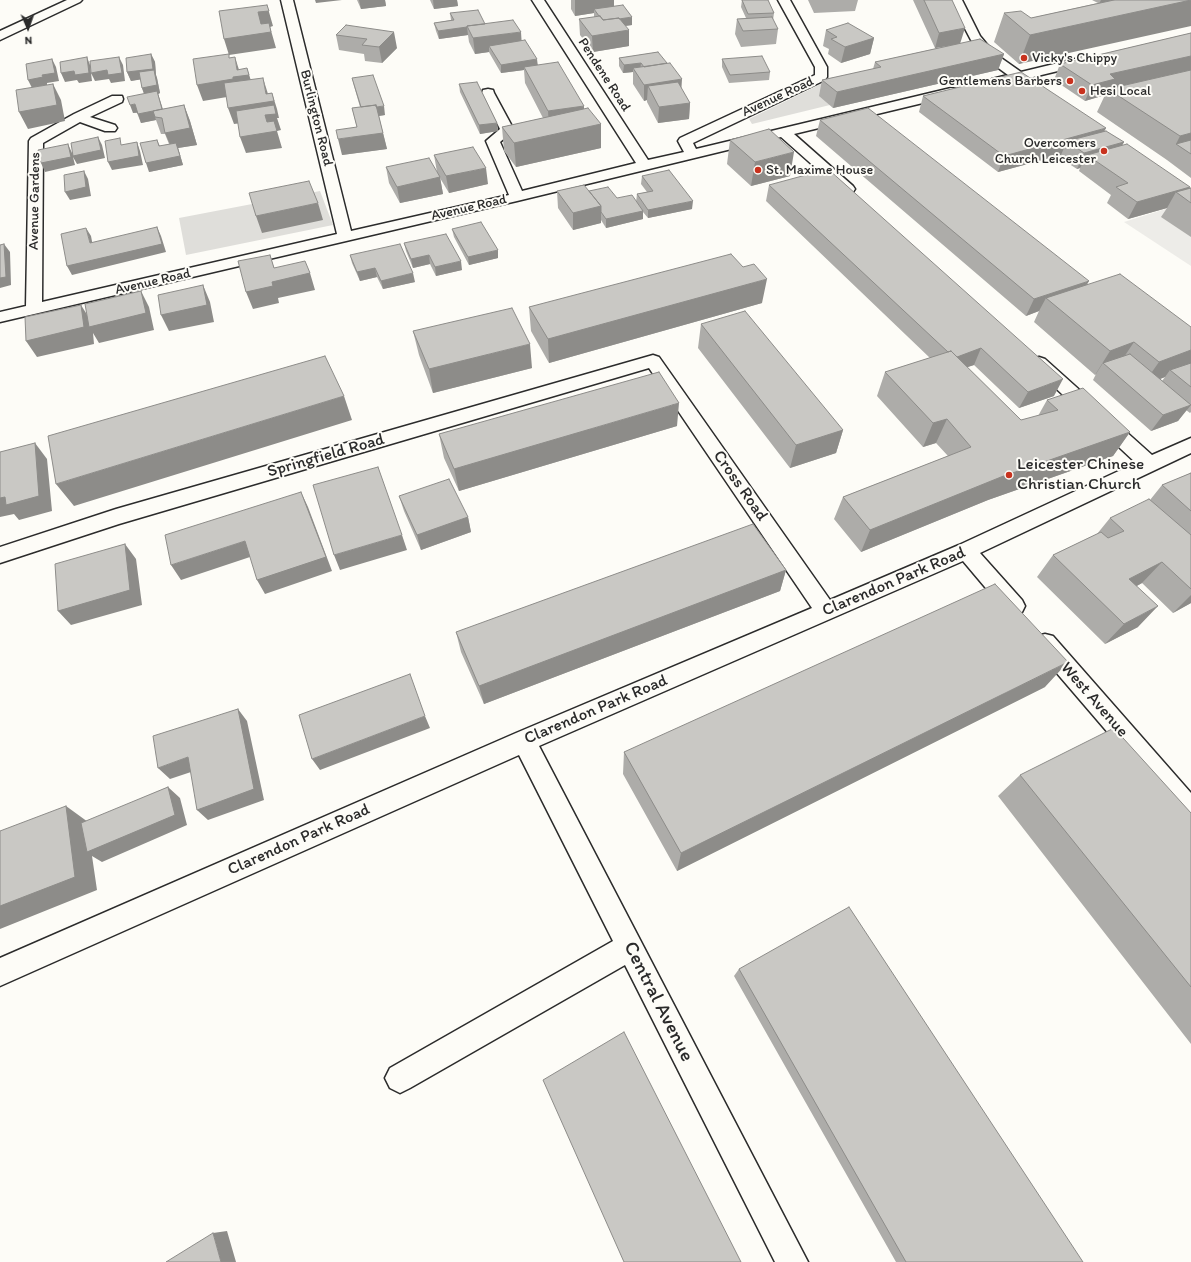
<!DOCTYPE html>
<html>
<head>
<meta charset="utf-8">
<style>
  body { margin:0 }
  #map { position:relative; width:1191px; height:1262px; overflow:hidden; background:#fdfcf7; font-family:Itim,sans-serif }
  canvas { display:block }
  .north { position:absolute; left:8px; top:8px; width:40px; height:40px; -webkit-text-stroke:3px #fdfcf7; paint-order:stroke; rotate:178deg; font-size:11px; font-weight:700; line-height:16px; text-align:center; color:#2b2b2b }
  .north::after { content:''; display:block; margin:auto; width:14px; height:18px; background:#2b2b2b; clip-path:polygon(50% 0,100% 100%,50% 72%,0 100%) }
</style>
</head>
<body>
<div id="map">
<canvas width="1191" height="1262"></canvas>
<div class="north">N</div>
</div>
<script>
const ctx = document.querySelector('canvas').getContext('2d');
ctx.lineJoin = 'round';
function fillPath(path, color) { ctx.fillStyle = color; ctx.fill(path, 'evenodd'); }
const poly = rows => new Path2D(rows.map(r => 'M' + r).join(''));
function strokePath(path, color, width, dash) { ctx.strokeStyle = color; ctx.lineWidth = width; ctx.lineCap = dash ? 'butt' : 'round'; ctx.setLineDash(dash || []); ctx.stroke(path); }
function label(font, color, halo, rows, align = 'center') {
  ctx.font = font + ' Itim,sans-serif'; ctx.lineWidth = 4; ctx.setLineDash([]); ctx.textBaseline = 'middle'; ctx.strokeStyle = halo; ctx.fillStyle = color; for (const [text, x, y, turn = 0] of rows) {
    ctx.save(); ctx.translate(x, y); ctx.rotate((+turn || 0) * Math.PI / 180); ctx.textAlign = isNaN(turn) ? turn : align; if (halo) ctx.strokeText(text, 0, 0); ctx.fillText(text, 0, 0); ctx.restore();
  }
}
fillPath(poly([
  [1191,201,1191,266,1124,222]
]), '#edece8');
fillPath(poly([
  [825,82,830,105,752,124,749,119],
  [320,191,333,225,186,255,179,218]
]), '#dfdeda');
const minor = poly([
  [67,0,82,0,80,2,0,40,0,31,67,0],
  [281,0,293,0,351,231,509,195,486,141,500,129,482,93,483,90,488,89,493,90,494,93,514,130,500,142,522,191,636,163,532,0,544,0,648,160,684,152,678,141,680,138,815,75,815,67,778,0,790,0,827,67,827,77,825,80,693,143,696,149,951,88,956,89,957,92,956,95,794,134,853,186,855,189,853,192,848,193,843,192,781,137,517,201,0,322,0,312,26,306,29,141,31,138,74,114,112,96,122,96,123,99,122,102,90,117,115,125,117,128,115,131,105,131,80,122,43,143,42,302,337,234,281,0],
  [950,0,962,0,980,36,994,53,1021,72,1087,56,1091,57,1093,60,1091,63,1029,78,1032,82,1030,85,1026,86,1016,81,996,86,992,85,990,82,992,79,1008,75,986,59,971,40,950,0],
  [653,355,659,357,830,600,959,545,1136,463,1033,367,1030,363,1033,359,1039,357,1045,359,1152,455,1191,438,1191,453,980,553,1022,600,1025,606,1022,612,1014,615,1006,612,963,561,539,746,808,1262,775,1262,625,965,410,1088,400,1093,390,1088,385,1078,390,1068,613,941,519,755,0,986,0,958,516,733,812,608,649,368,119,524,0,563,0,547,116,509,653,355],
  [1045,634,1053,636,1191,793,1191,823,1182,819,1037,650,1034,643,1037,636,1045,634]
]);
strokePath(minor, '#2b2b2b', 3);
fillPath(minor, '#fdfcf7');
fillPath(poly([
  [357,0,385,0,386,6,361,9],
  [430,0,457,0,458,6,434,9],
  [571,0,614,0,614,6,632,25,625,26,629,46,593,52,580,35,579,19,594,17,594,13,575,16,571,9],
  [742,0,768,0,774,13,773,20,778,29,776,44,741,47,735,34,737,19,746,18,741,7],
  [808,0,858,0,855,11,814,13],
  [913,0,952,0,960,43,1004,54,998,70,833,108,819,96,822,80,873,69,875,62,952,45,935,48],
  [1092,0,1191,0,1019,64,994,42,1004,13,1031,18,1098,3],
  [450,13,485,24,521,41,538,65,584,109,601,124,601,148,516,167,504,151,502,127,543,118,525,83,524,70,501,73,490,54,489,52,475,54,469,42,468,35,439,39,436,31,434,23,451,20],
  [346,25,397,48,382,63,365,61,364,54,339,50,336,35],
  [826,30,874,38,870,54,841,63,828,54,829,49,823,46],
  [1191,33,1191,178,1167,160,1097,112,1105,95,1085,101,1054,80,1060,64],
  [658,52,690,103,689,119,658,123,647,102,647,100,644,101,633,84,633,72,623,73,619,66,619,58],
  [151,54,155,62,156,75,157,78,160,93,158,94,163,109,184,105,190,121,197,145,178,148,183,165,149,172,157,140,160,146,169,144,165,134,161,134,156,120,141,123,137,113,133,113,144,94,142,88,141,79,131,81,127,72],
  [722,59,770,72,769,80,729,83,722,67],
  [352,78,385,115,379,116,383,133,387,149,342,155,357,128,352,108,360,107,354,86],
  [459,84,497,123,498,131,480,134,460,92],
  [923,96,1105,131,1124,142,1122,145,1190,188,1191,188,1191,237,1161,217,1167,208,1128,219,1107,203,1111,195,1079,171,1080,168,1077,169,1060,158,1061,155,998,172,919,112],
  [820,120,1087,285,1191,327,1191,412,1190,413,1186,410,1178,421,1151,431,1093,380,1096,374,1095,375,1034,322,1039,311,1026,316,816,136],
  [1165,377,1162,381,1160,379],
  [730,140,790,176,751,186,727,164],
  [434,155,488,184,449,193,440,178,443,194,400,203,389,183,386,167,437,172],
  [642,176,692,209,648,218,643,212,643,219,606,228,601,220,601,223,573,230,558,208,557,191,589,191,617,198,636,202,637,194,647,192,641,184],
  [769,185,1054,396,1019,408,974,365,967,367,1021,420,1038,416,1047,400,1130,432,1113,456,988,500,861,552,834,519,843,497,948,456,936,443,923,447,877,396,885,372,930,358,766,201],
  [452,229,498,258,469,265,454,237],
  [404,243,462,270,436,276,430,264,413,268,406,251],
  [350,255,415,282,383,289,377,277,360,281,352,263],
  [743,267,762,303,549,363,531,331,529,307],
  [701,324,843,430,836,453,790,468,698,348],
  [413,331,532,368,433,393,419,355],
  [677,426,459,491,444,458,439,434],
  [1191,473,1191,603,1173,613,1142,583,1137,586,1138,627,1105,644,1037,577,1053,555,1097,534,1110,518,1150,500,1162,485],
  [399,496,468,517,471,532,421,550,404,511],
  [786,570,780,591,484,704,461,652,456,632],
  [1045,687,677,871,623,774,624,752],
  [1020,775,1191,813,1191,1044,998,796],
  [739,969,1083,1262,896,1262,734,976]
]), '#adaca9');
fillPath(poly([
  [315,0,342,0,316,3],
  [359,0,385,0,386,6,361,9],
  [433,0,457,0,458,6,434,9],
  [575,0,614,0,614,10,594,9,594,13,575,16],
  [1101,0,1118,0,1099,4],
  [1191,0,1191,26,1019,64,1030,35],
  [267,5,273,26,270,27,276,48,229,55,224,39],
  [632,17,632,25,602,29,602,21],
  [467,27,468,35,439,39,438,31],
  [965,28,960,44,935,48,939,33],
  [629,30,629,46,593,52,592,36],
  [394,32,397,48,382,63,379,47],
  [521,32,522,47,489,46,489,52,475,54,473,38],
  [874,38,870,54,841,63,845,47],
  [151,54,155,62,156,75,157,78,160,93,158,94,165,118,155,117,156,120,141,123,138,114,145,96,142,88,156,77,131,81,127,72],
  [1004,54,998,70,833,108,837,92],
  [1191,56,1191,70,1108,89,1105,95,1085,101,1092,85,1110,74],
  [87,57,90,65,92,81,79,83,77,80,65,82,61,73],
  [119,57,123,65,125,81,111,83,109,79,95,81,91,73],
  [235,57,240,73,247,68,252,84,239,95,203,101,197,85,233,77,237,70],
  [52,59,56,67,59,81,47,83,47,85,32,88,28,80,42,75],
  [537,59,538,67,524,67,524,70,501,73,501,65],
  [641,63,640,71,633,68,633,72,623,73,624,65],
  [263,78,268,94,272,93,277,109,279,118,277,118,281,130,277,131,282,148,246,153,240,137,266,120,234,124,228,108,266,94],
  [682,79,681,95,648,86,647,100,644,101,644,85],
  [53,84,61,100,65,121,28,129,19,112],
  [690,103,689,119,658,123,659,107],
  [135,104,139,112,133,113,130,105],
  [184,105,190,121,197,145,178,148,183,165,149,172,146,163,172,149,165,133],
  [384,106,385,115,364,118,362,109],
  [584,106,584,122,549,128,548,111],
  [497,123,498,131,480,134,479,125],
  [601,124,601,148,516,167,514,143],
  [1106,128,1098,144,1067,141,1061,155,998,172,1004,156],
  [383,133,387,149,342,155,338,139],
  [1191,133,1191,154,1176,144,1180,136],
  [98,137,102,145,105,158,77,164,73,157,75,165,45,172,41,163,68,144,72,153],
  [137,142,140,151,143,165,112,170,108,162],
  [1124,142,1115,159,1087,155,1080,168,1077,169,1084,153],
  [794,152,790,176,751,186,755,162],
  [486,168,488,184,449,193,446,176],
  [84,171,88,179,91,196,70,200,65,192],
  [440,177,443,194,400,203,397,187],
  [1190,187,1184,198,1176,192,1167,208,1128,219,1137,202],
  [693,201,692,209,648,218,648,210],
  [318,203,323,220,262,233,256,216],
  [601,206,601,223,573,230,573,213],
  [643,211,643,219,606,228,606,219],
  [157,227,161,236,166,252,72,275,67,266],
  [86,228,91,236,94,252,90,243],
  [4,244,10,252,11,285,0,288,0,278],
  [498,250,498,258,469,265,468,257],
  [270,255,275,271,310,273,315,290,278,298,279,303,253,309,246,292],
  [429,255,430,264,413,268,411,259],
  [461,261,462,270,436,276,435,267],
  [375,268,377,277,360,281,357,272],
  [413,273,415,282,383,289,381,281],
  [767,279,762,303,549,363,548,339],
  [1089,281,1080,297,1046,298,1039,311,1026,316,1034,299],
  [203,285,210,302,214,322,169,331,161,315],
  [141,291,149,307,154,330,99,343,93,333,94,344,37,357,26,341,81,305,91,321],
  [1134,342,1118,366,1103,363,1096,374,1095,375,1110,351],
  [530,344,532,368,433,393,429,369],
  [981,348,974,365,947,374,954,357],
  [1191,350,1191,367,1170,370,1165,377,1142,386,1159,362],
  [1063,379,1054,396,1019,408,1028,392],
  [344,396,352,420,74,506,56,484],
  [679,403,677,426,459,491,454,469],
  [1191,405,1178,421,1151,431,1163,415],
  [947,419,936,443,923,447,933,423],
  [843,430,836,453,790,468,796,445],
  [1130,432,1113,456,988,500,861,552,870,530,1001,477],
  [35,443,47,459,52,511,19,520,14,514,0,517,0,498],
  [301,492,308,507,332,571,265,594,257,580],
  [468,517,471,532,421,550,417,535],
  [402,535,407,550,340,570,334,555],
  [245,541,253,556,181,580,171,565],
  [125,544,136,559,142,605,71,625,58,611],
  [1162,562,1142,583,1110,600,1129,579],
  [786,570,780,591,484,704,479,686],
  [1191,595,1191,603,1173,613],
  [1158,606,1138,627,1105,644,1124,624],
  [1068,662,1045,687,677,871,681,853],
  [238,709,247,721,264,800,208,820,197,810],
  [425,716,430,728,320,770,312,759],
  [188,757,200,769,170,779,158,768],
  [168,787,180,798,187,825,102,862,92,856,97,890,0,929,0,906,66,806,88,822],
  [227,1231,236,1262,221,1262,213,1233]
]), '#8d8c89');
const building = poly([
  [742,0,768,0,774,13,748,14,742,0],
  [924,0,952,0,965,28,939,33,924,0],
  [1114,0,1191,0,1030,35,1004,13,1021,11,1031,18,1114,0],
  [267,5,269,11,258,12,261,24,269,23,271,32,224,39,219,11,267,5],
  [623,5,632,17,619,19,619,18,603,20,600,16,599,16,594,9,623,5],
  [478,10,485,24,467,26,467,27,438,31,434,23,454,20,450,13,478,10],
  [600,16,603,20,619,18,629,30,592,36,579,19,600,16],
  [772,17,778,29,743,31,737,19,772,17],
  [513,20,521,32,473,38,467,26,513,20],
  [848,23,874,38,845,47,831,39,837,37,826,30,848,23],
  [346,25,394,32,379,47,362,45,367,39,336,35,346,25],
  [1191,33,1191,56,1110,74,1115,79,1092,85,1060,64,1191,33],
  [980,39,1004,54,837,92,822,80,881,67,875,62,980,39],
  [525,40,537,59,501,65,489,46,525,40],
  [658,52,667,63,644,67,641,63,624,65,619,58,658,52],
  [151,54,153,69,127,72,126,58,151,54],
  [229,54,229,58,235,57,237,70,247,68,249,75,233,77,233,79,197,85,193,59,229,54],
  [762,56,770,72,730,75,722,59,762,56],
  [87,57,89,73,75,75,74,71,61,73,60,62,87,57],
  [119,57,122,73,108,75,107,70,91,73,90,61,119,57],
  [52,59,55,73,42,75,43,77,28,80,26,64,52,59],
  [558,62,584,106,548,111,524,67,558,62],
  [670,63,682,79,644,85,633,68,670,63],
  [154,70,157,85,142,88,139,72,154,70],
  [1191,70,1191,133,1180,136,1108,89,1191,70],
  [1021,72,1106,128,1004,156,923,96,1021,72],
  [373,75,384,106,376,107,376,105,361,107,352,78,373,75],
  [263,78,266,94,272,93,274,101,228,108,224,83,263,78],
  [477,82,497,123,479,125,459,84,477,82],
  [678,82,690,103,659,107,648,86,678,82],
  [53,84,57,105,19,112,16,90,53,84],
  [157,91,162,109,153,111,138,114,135,104,130,105,127,97,157,91],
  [184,105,190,128,165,133,162,118,155,117,153,111,184,105],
  [274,105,276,114,265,115,267,122,274,121,277,131,240,137,236,111,274,105],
  [376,105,383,133,338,139,336,130,357,127,352,108,376,105],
  [588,108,601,124,514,143,502,127,588,108],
  [868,108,1089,281,1034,299,820,120,868,108],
  [769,129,794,152,755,162,730,140,769,129],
  [1106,131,1124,142,1084,153,1067,141,1106,131],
  [98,137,101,150,73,156,71,143,98,137],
  [120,138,121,145,137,142,139,156,108,162,105,141,120,138],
  [157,140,159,146,176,143,180,156,146,163,140,143,157,140],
  [1191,140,1191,154,1176,144,1191,140],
  [68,144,71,157,41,163,38,150,68,144],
  [1127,144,1190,187,1137,202,1116,187,1128,183,1087,155,1127,144],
  [473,147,486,168,446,176,434,155,473,147],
  [429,158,440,177,397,187,386,167,429,158],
  [828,169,1063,379,1028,392,981,348,957,357,951,351,948,352,769,185,828,169],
  [669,170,693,201,648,210,637,194,653,191,642,176,669,170],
  [84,171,86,187,65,192,64,175,84,171],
  [309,181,318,203,256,216,249,193,309,181],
  [584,185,601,206,573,213,557,191,584,185],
  [608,187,617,198,632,195,643,211,606,219,601,212,601,206,589,191,608,187],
  [1191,188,1191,203,1176,192,1191,188],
  [481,222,498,250,468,257,452,229,481,222],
  [157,227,162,244,67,266,61,234,86,228,90,243,157,227],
  [446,234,461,261,435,267,429,255,411,259,404,243,446,234],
  [4,244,6,277,0,278,0,245,4,244],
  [400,244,413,273,381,281,375,268,357,272,350,255,400,244],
  [731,254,743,267,754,264,767,279,548,339,529,307,731,254],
  [270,255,274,268,305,261,310,273,272,282,273,286,246,292,238,261,270,255],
  [1120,274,1191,327,1191,350,1159,362,1134,342,1110,351,1046,298,1120,274],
  [203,285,207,305,161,315,158,295,203,285],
  [141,291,146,313,89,327,85,304,141,291],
  [81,305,84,327,26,341,25,317,81,305],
  [512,308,530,344,429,369,413,331,512,308],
  [745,311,843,430,796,445,701,324,745,311],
  [951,351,1021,420,1058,410,1047,400,1083,388,1130,432,1001,477,870,530,843,497,971,447,947,419,933,423,885,372,951,351],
  [1130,354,1191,405,1163,415,1103,363,1130,354],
  [325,356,344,396,56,484,48,436,325,356],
  [1191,363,1191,387,1170,370,1191,363],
  [659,372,679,403,454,469,439,434,659,372],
  [35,443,39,496,6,505,5,497,0,498,0,452,35,443],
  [378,467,402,535,334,555,313,485,378,467],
  [1191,473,1191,511,1162,485,1191,473],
  [449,479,468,517,417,535,399,496,449,479],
  [301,492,326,557,257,580,245,541,171,565,165,535,301,492],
  [1149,499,1191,535,1191,589,1162,562,1129,579,1158,606,1124,624,1053,555,1101,532,1108,538,1124,531,1110,518,1149,499],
  [753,524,786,570,479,686,456,632,753,524],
  [125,544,130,590,58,611,55,564,125,544],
  [995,584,1068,662,681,853,624,752,995,584],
  [410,674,425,716,312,759,299,715,410,674],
  [238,709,254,789,197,810,188,757,158,768,153,736,238,709],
  [1114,728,1191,813,1191,987,1020,775,1114,728],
  [168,787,175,815,87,852,81,823,168,787],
  [66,806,75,877,0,906,0,831,66,806],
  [849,907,1083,1262,906,1262,739,969,849,907],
  [624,1032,741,1262,624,1262,543,1080,624,1032],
  [213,1233,221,1262,166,1262,213,1233]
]);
fillPath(building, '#c9c8c4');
strokePath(building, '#8d8c89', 1);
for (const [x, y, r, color] of [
  [1024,58,4,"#c8321e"],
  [1070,81,4,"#c8321e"],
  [1082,91,4,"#c8321e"],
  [1104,151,4,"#c8321e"],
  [758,170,4,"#c8321e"],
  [1009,475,4,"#c8321e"]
]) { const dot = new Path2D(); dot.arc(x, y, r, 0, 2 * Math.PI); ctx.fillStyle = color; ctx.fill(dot); strokePath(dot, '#fdfcf7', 1.5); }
label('14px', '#2b2b2b', '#fdfcf7', [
  ["Vicky's Chippy",1032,58],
  ["Gentlemens Barbers",1062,81,"right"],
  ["Hesi Local",1090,91],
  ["Overcomers",1096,143,"right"],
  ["Church Leicester",1096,159,"right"],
  ["St. Maxime House",766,170]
], 'left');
label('14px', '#2b2b2b', '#fdfcf7', [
  ["Pendene Road",604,75,57],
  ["Avenue Road",778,97,-25],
  ["Burlington Road",316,118,76],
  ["Avenue Gardens",35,201,-89],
  ["Avenue Road",469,208,-13],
  ["Avenue Road",153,282,-13]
]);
label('17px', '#2b2b2b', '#fdfcf7', [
  ["Springfield Road",326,456,-16],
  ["Cross Road",740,486,55],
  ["Clarendon Park Road",894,582,-23],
  ["West Avenue",1094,700,49],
  ["Clarendon Park Road",596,710,-23],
  ["Clarendon Park Road",299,840,-24]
]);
label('17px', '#2b2b2b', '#fdfcf7', [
  ["Leicester Chinese",1017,465],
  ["Christian Church",1017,485]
], 'left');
label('20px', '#2b2b2b', '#fdfcf7', [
  ["Central Avenue",658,1002,63]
]);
</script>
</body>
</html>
